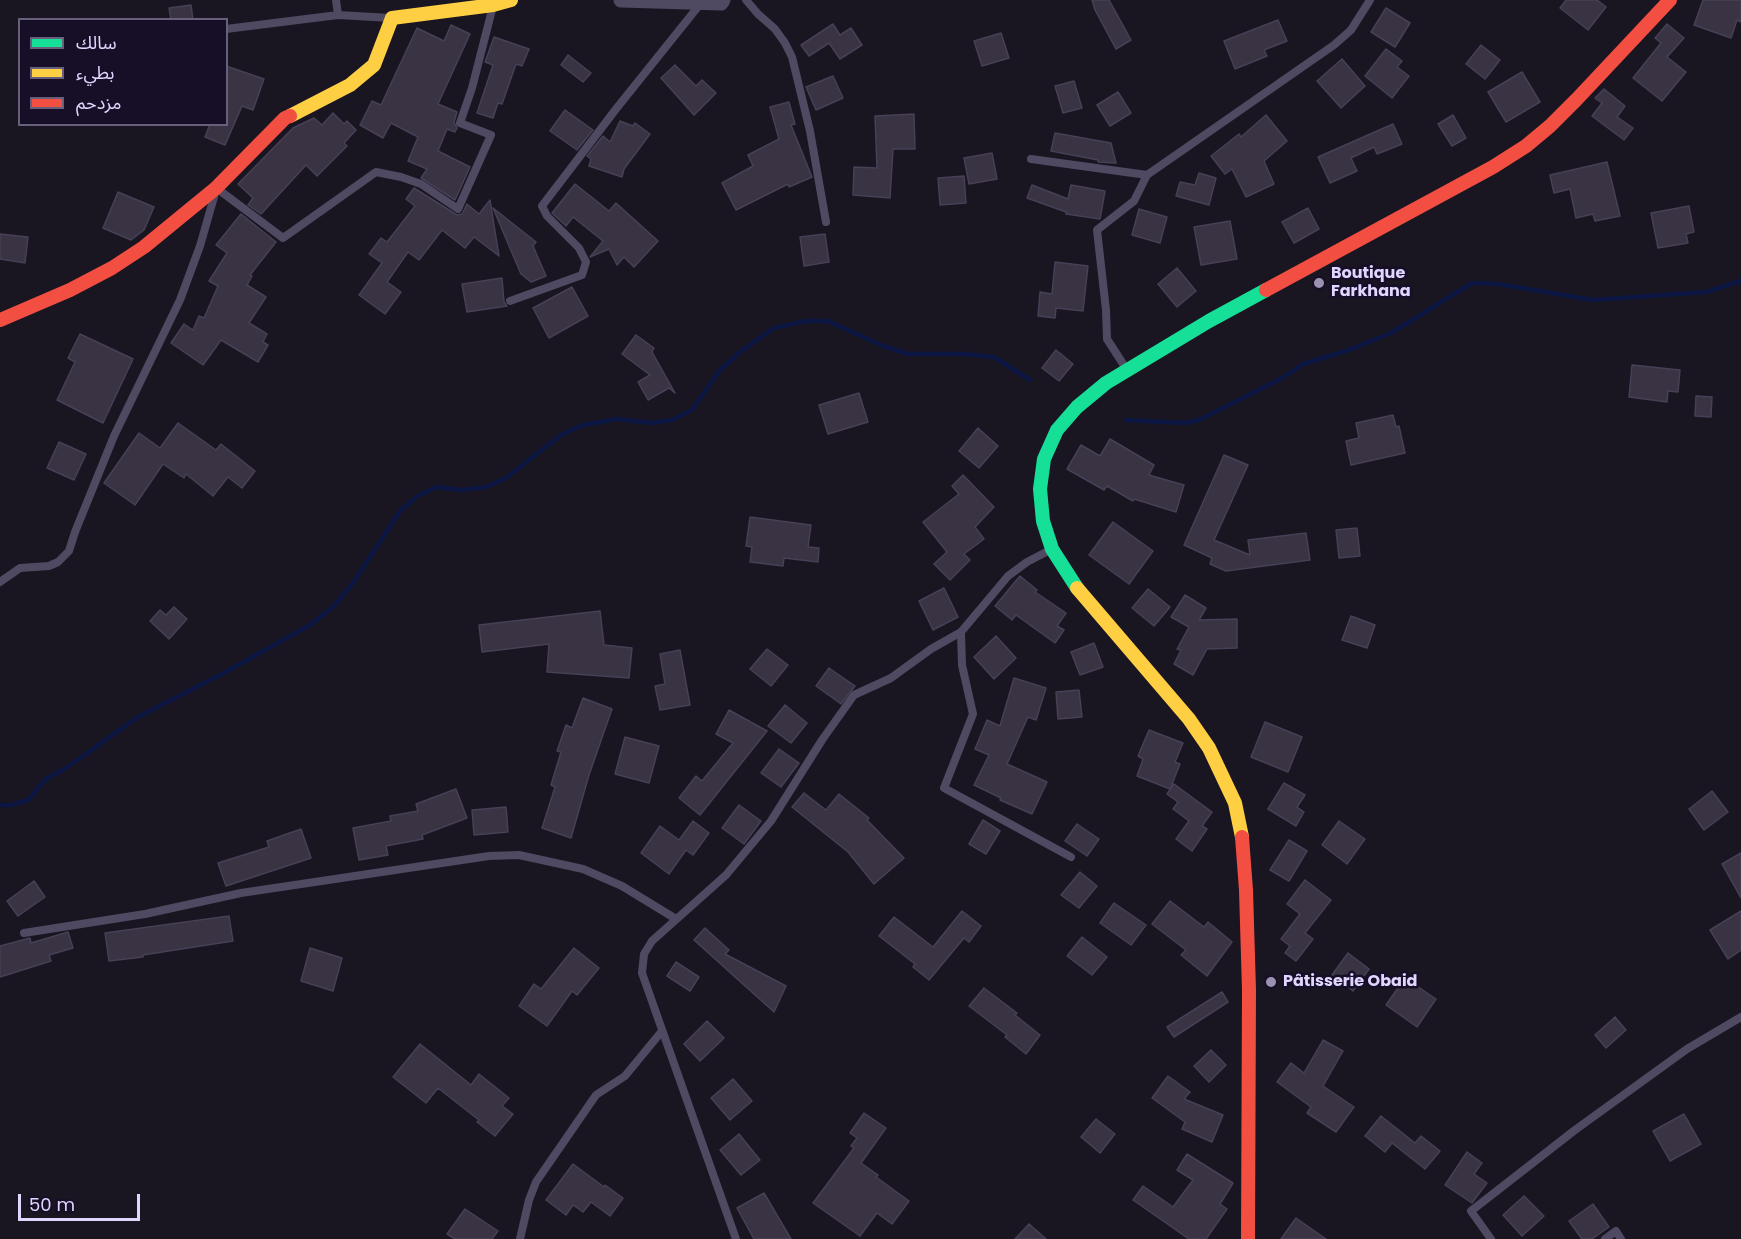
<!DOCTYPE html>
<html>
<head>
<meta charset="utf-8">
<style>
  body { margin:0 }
  #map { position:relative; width:1741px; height:1239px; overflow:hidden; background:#191521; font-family:Poppins,"Noto Sans Arabic",sans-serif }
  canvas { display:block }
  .legend { position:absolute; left:18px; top:18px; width:210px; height:108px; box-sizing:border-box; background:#170f27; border:2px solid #685f7d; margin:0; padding:8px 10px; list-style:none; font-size:18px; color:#e1d6ff }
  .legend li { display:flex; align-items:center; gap:12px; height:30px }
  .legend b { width:30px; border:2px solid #685f7d }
  .scale { position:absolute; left:18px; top:1194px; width:122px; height:27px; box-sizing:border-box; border:3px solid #e1d6ff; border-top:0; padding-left:8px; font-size:18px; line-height:21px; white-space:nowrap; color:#e1d6ff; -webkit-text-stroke:4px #170f27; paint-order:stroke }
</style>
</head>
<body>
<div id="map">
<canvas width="1741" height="1239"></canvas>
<ul class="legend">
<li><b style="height:8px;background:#16e098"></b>سالك</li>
<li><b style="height:8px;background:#ffcf43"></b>بطيء</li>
<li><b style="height:8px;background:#f24e42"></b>مزدحم</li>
</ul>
<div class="scale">50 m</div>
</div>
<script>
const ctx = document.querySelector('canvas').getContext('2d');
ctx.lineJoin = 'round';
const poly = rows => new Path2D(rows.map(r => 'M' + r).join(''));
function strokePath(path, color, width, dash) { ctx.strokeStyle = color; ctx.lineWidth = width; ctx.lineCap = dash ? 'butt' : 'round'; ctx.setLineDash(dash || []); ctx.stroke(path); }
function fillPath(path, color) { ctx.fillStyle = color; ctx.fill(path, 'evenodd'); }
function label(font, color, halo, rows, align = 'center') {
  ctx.font = font + ' Poppins,sans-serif'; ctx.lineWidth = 5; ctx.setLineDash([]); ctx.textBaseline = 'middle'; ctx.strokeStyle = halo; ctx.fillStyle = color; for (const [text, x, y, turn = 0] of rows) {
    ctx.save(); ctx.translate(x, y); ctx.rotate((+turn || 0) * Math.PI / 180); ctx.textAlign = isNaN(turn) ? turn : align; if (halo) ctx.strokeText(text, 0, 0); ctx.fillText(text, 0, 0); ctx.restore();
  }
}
strokePath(poly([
  [1126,420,1185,423,1199,420,1282,378,1303,364,1349,350,1391,333,1472,283,1498,284,1593,300,1706,292,1741,281],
  [0,805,11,805,28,800,46,779,66,768,138,717,220,675,310,625,334,606,353,583,400,511,416,497,436,487,461,490,486,487,506,478,561,435,583,425,617,419,651,423,672,420,692,410,720,370,740,352,774,328,806,321,828,321,883,346,908,354,964,354,994,357,1030,380]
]), '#0b1643', 4.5);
const building = poly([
  [1092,0,1109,0,1131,40,1116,49,1095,10,1092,0],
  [1566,0,1597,0,1606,7,1588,30,1560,8,1566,0],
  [1703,0,1741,0,1741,22,1737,20,1731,38,1694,25,1703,0],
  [191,5,193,20,171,20,169,8,191,5],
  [1386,8,1410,23,1395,47,1371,32,1386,8],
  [1278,20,1287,41,1264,50,1267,56,1235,69,1224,41,1278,20],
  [833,24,840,35,851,28,862,45,840,59,829,43,809,56,801,45,833,24],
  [1667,24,1684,38,1667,57,1686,72,1662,101,1633,78,1661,43,1655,38,1667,24],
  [451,25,470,34,438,104,457,112,454,122,457,128,455,132,447,129,438,151,470,167,455,200,421,178,427,169,408,161,418,137,391,123,383,138,360,125,372,101,381,105,417,28,444,41,451,25],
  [1001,33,1009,58,982,66,974,41,1001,33],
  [494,37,529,49,522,66,516,64,502,104,498,103,493,118,477,113,493,65,485,62,494,37],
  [1481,45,1500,60,1485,79,1466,64,1481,45],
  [1386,49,1402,61,1397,67,1409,76,1392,98,1365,76,1386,49],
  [568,55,591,73,583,82,561,65,568,55],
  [1342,59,1365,86,1341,108,1317,81,1342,59],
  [675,65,696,86,702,80,716,93,694,115,661,78,675,65],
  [226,66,264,79,253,110,242,106,225,145,205,137,210,124,226,124,226,66],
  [1522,72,1540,102,1506,122,1488,92,1522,72],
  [833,76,843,98,816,110,806,87,833,76],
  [1074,81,1082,108,1063,113,1055,86,1074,81],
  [1604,89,1625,106,1617,117,1633,128,1624,140,1592,116,1602,103,1595,98,1604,89],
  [1118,92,1131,113,1110,126,1097,105,1118,92],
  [789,102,795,124,791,125,812,177,789,187,788,184,736,210,722,183,753,166,748,155,779,139,770,107,789,102],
  [565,110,593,130,577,150,550,131,565,110],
  [333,113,344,124,347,121,356,130,344,143,347,146,317,176,306,165,261,214,248,205,253,198,238,184,293,128,314,118,322,125,333,113],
  [914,114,915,149,893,149,890,198,853,195,854,167,877,168,875,116,914,114],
  [1266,115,1287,141,1264,161,1274,184,1246,197,1232,169,1225,174,1211,156,1239,134,1241,137,1266,115],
  [1453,115,1466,138,1452,146,1438,124,1453,115],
  [620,121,633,126,635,123,650,134,624,169,622,177,589,166,591,159,587,156,603,136,610,142,620,121],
  [1393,124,1402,144,1377,154,1374,147,1351,158,1357,171,1330,183,1318,157,1393,124],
  [1055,133,1111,143,1116,163,1098,162,1098,160,1051,151,1055,133],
  [992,153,997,179,969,184,964,158,992,153],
  [1607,162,1620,216,1595,221,1593,214,1576,218,1570,189,1554,193,1550,175,1607,162],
  [1199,173,1216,178,1209,205,1176,196,1180,182,1195,185,1199,173],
  [964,176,966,203,940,205,938,178,964,176],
  [575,184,609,211,616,203,658,241,634,267,624,257,617,265,609,249,590,257,603,241,573,217,566,226,552,213,575,184],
  [1032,185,1068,199,1071,185,1105,191,1100,219,1066,214,1066,212,1027,198,1032,185],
  [414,188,457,215,462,214,467,204,479,214,490,200,499,256,474,237,465,248,442,230,419,260,408,252,387,282,401,292,385,314,359,295,382,263,369,254,381,238,387,242,415,206,406,199,414,188],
  [118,192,154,207,144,230,131,240,103,228,118,192],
  [1689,206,1694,232,1686,234,1688,243,1658,248,1651,213,1689,206],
  [493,208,536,242,533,246,546,276,531,282,521,274,493,208],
  [1308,208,1319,229,1294,243,1282,222,1308,208],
  [1139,209,1167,217,1160,243,1132,235,1139,209],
  [241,214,276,242,250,275,252,276,247,285,266,297,249,323,267,334,263,342,268,345,258,362,221,340,203,365,171,343,184,324,193,330,199,316,204,318,218,286,209,281,227,253,216,245,241,214],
  [1230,221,1237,259,1201,265,1194,227,1230,221],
  [0,234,28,237,25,263,0,259,0,234],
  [825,234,829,262,804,266,800,237,825,234],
  [1055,262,1088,266,1083,311,1056,308,1055,318,1038,316,1040,292,1052,294,1055,262],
  [1177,268,1196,291,1177,307,1158,284,1177,268],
  [502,278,504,302,507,306,467,312,462,284,502,278],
  [572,287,588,316,549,338,533,308,572,287],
  [80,334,133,359,103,423,57,400,75,362,68,358,80,334],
  [636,335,654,348,652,352,675,393,669,388,648,400,638,382,650,375,622,354,636,335],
  [1056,350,1073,364,1059,381,1042,368,1056,350],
  [1632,365,1680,370,1678,392,1668,391,1667,402,1629,397,1632,365],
  [859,393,868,422,828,434,819,405,859,393],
  [1696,396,1712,397,1711,417,1695,416,1696,396],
  [1393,415,1396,427,1399,426,1405,453,1351,465,1346,441,1359,438,1356,423,1393,415],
  [178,423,216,450,221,444,255,471,242,488,228,477,213,496,186,474,184,478,163,464,135,505,104,483,139,433,160,448,178,423],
  [978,428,998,446,979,468,959,451,978,428],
  [1110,439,1154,465,1149,475,1184,485,1176,512,1134,499,1133,501,1107,486,1104,490,1067,469,1081,445,1100,456,1110,439],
  [59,442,86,454,74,480,47,468,59,442],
  [1224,455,1248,465,1214,540,1250,555,1248,540,1306,533,1310,560,1226,571,1210,564,1212,558,1184,545,1224,455],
  [963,475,994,507,975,527,984,539,964,554,970,560,950,580,934,564,947,552,923,522,959,494,952,486,963,475],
  [750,517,811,525,808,547,819,548,818,562,784,558,783,566,750,562,752,547,746,546,750,517],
  [1113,522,1153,551,1129,584,1089,555,1113,522],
  [1357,528,1360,556,1339,558,1336,530,1357,528],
  [1020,576,1037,590,1035,592,1066,613,1057,626,1064,630,1055,643,1016,615,1012,620,995,606,1020,576],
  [944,588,958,617,933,630,919,601,944,588],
  [1148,589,1170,607,1154,626,1132,608,1148,589],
  [1185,595,1206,608,1199,620,1237,619,1237,648,1207,649,1193,675,1174,664,1181,650,1177,649,1189,627,1171,617,1185,595],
  [174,607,187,619,169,639,150,621,160,610,166,615,174,607],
  [600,611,604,645,632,648,629,678,547,672,549,644,482,652,479,625,600,611],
  [1351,616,1375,625,1367,648,1342,640,1351,616],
  [996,636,1016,658,994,679,974,657,996,636],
  [1094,643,1103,667,1080,675,1071,652,1094,643],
  [767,649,788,665,771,686,750,669,767,649],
  [680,650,690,705,660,710,655,686,665,684,660,654,680,650],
  [829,668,855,686,841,704,816,686,829,668],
  [1014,678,1046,688,1036,720,1028,717,1007,764,1047,782,1032,814,1000,800,1001,798,974,785,989,755,975,749,987,720,1000,726,1014,678],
  [1079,690,1082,717,1058,719,1056,692,1079,690],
  [583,698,612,709,589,775,571,838,542,828,555,787,551,785,561,752,557,751,566,725,572,728,583,698],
  [785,705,807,723,791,743,768,726,785,705],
  [729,710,767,731,700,815,679,798,696,776,702,781,733,743,716,734,729,710],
  [1265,722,1302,737,1288,772,1251,757,1265,722],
  [1149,730,1183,743,1175,762,1180,764,1170,789,1137,776,1143,759,1138,756,1149,730],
  [625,737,659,746,649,783,615,774,625,737],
  [779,749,799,763,781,787,761,773,779,749],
  [1284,783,1305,795,1297,807,1304,812,1296,826,1268,809,1284,783],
  [1174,784,1212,812,1202,826,1207,829,1192,851,1176,839,1189,821,1173,809,1178,802,1167,794,1174,784],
  [456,789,467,818,422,835,423,839,386,846,388,855,359,860,353,828,391,821,390,816,418,811,416,804,456,789],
  [1712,791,1728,812,1704,830,1689,809,1712,791],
  [804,793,826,810,839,794,869,818,867,820,904,858,874,884,848,852,792,807,804,793],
  [739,805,761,821,744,844,722,828,739,805],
  [506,807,508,832,474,835,472,810,506,807],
  [983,820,1000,831,986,854,969,844,983,820],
  [693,821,709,833,693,855,686,850,669,874,641,853,660,826,679,840,693,821],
  [1339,821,1365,839,1347,864,1322,845,1339,821],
  [1077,824,1099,839,1087,856,1065,841,1077,824],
  [301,829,311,858,226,886,218,863,269,847,267,841,301,829],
  [1289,840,1307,851,1289,881,1270,870,1289,840],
  [1741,853,1741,898,1722,864,1741,853],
  [1080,872,1097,886,1079,908,1061,895,1080,872],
  [1305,880,1331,900,1305,933,1313,939,1296,961,1285,953,1290,946,1281,939,1300,914,1287,904,1305,880],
  [34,881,45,897,18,916,7,901,34,881],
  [1170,901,1204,927,1208,922,1232,942,1207,976,1181,955,1186,950,1152,924,1170,901],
  [1114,903,1146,925,1131,945,1100,923,1114,903],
  [962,911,981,926,969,942,964,938,929,980,913,967,915,964,879,936,894,917,933,947,962,911],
  [1741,911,1741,950,1728,959,1710,930,1741,911],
  [229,916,233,941,143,955,143,957,109,961,105,933,229,916],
  [705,928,729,950,725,954,786,986,774,1012,694,940,705,928],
  [68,932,73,948,49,955,51,961,0,977,0,946,30,938,31,943,68,932],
  [1082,937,1107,957,1092,975,1067,956,1082,937],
  [310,948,342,958,333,991,301,981,310,948],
  [574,948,599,968,577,995,572,991,547,1026,519,1006,534,984,541,989,574,948],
  [1348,953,1369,969,1353,991,1332,975,1348,953],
  [676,962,699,977,690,991,667,976,676,962],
  [1405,978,1436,999,1417,1027,1386,1005,1405,978],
  [984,988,1017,1013,1015,1015,1040,1035,1026,1054,1005,1037,1007,1035,969,1006,984,988],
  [1222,992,1228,1002,1174,1037,1167,1027,1222,992],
  [1615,1017,1626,1030,1606,1048,1595,1035,1615,1017],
  [707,1021,724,1038,700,1061,684,1044,707,1021],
  [1323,1040,1343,1051,1323,1086,1354,1107,1336,1132,1307,1113,1311,1107,1277,1082,1291,1063,1304,1073,1323,1040],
  [420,1044,471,1085,479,1074,509,1098,502,1106,513,1114,495,1136,477,1122,479,1120,438,1088,426,1103,393,1077,420,1044],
  [1211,1050,1226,1065,1209,1082,1194,1066,1211,1050],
  [1168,1076,1190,1092,1184,1099,1223,1115,1212,1142,1182,1129,1185,1122,1152,1098,1168,1076],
  [733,1079,752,1101,730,1120,711,1098,733,1079],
  [864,1113,886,1128,861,1163,878,1175,876,1177,909,1201,892,1224,877,1213,860,1236,813,1203,854,1148,851,1146,857,1138,850,1133,864,1113],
  [1684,1114,1701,1144,1670,1161,1653,1131,1684,1114],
  [1381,1116,1415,1143,1421,1136,1440,1151,1425,1169,1392,1143,1385,1152,1365,1136,1381,1116],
  [1096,1119,1115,1134,1100,1153,1081,1137,1096,1119],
  [739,1134,760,1160,741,1175,720,1150,739,1134],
  [1467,1152,1482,1163,1474,1174,1487,1183,1472,1203,1445,1185,1467,1152],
  [1187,1154,1233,1183,1220,1204,1227,1209,1206,1239,1189,1239,1133,1200,1143,1186,1173,1207,1193,1180,1177,1170,1187,1154],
  [573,1164,604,1187,605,1185,623,1198,610,1216,591,1202,583,1212,573,1205,566,1215,546,1200,573,1164],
  [764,1193,791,1239,754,1239,737,1208,764,1193],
  [1524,1196,1544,1216,1522,1236,1503,1215,1524,1196],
  [1593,1204,1609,1227,1592,1239,1582,1239,1569,1221,1593,1204],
  [465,1209,498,1231,492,1239,455,1239,447,1234,465,1209],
  [1296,1218,1326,1239,1281,1239,1296,1218],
  [1029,1224,1046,1239,1015,1239,1029,1224]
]);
fillPath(building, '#393344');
strokePath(building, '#474056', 1.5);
strokePath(poly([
  [336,0,338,15],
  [746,0,758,14,775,29,785,43,792,57,810,131,826,222],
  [226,29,338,15,391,18],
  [1031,159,1147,175],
  [219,190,283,238,376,172,401,177,421,184,458,209,491,135,460,123,472,88,493,6],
  [510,301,582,275,586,262,579,248,547,216,542,206,616,109,701,3],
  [1127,370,1107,339,1106,310,1097,230,1134,201,1147,175,1334,45,1351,30,1370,0],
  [1050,550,1027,562,1008,576,961,632,962,665,973,714,944,788,1071,857],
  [0,582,20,568,49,566,58,562,69,551,75,532,114,436,180,300,200,246,214,197],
  [24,933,145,914,241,893,489,856,519,855,583,869,622,886,676,919],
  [520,1239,529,1200,536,1182,596,1095,625,1076,662,1031],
  [736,1239,642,973,644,954,652,941,726,875,771,821,822,740,854,695,891,678,931,649,961,632],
  [1491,1239,1471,1211,1575,1130,1687,1049,1741,1017],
  [1605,1239,1616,1231,1621,1239]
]), '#4f4a62', 8);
strokePath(poly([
  [621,0,721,3,723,0]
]), '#4f4a62', 15);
strokePath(poly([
  [1077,588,1052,549,1043,521,1040,489,1044,459,1057,430,1077,407,1106,383,1209,321,1266,290]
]), '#16e098', 14);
strokePath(poly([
  [290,116,350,85,374,65,392,18,493,5,511,0],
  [1077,588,1189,719,1209,748,1235,803,1242,837]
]), '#ffcf43', 14);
strokePath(poly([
  [1266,290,1493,167,1526,146,1550,126,1577,99,1670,0],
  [0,320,70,290,112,268,144,247,216,188,285,118,290,116],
  [1242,837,1246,890,1249,990,1248,1239]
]), '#f24e42', 14);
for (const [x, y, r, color] of [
  [1319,283,6,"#9b92b1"],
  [1271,982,6,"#9b92b1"]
]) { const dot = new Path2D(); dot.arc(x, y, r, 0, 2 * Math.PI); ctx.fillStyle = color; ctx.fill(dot); strokePath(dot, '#170f27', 2); }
label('bold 16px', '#e1d6ff', '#170f27', [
  ["Boutique",1331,274],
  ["Farkhana",1331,292],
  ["Pâtisserie Obaid",1283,982]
], 'left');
</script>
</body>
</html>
